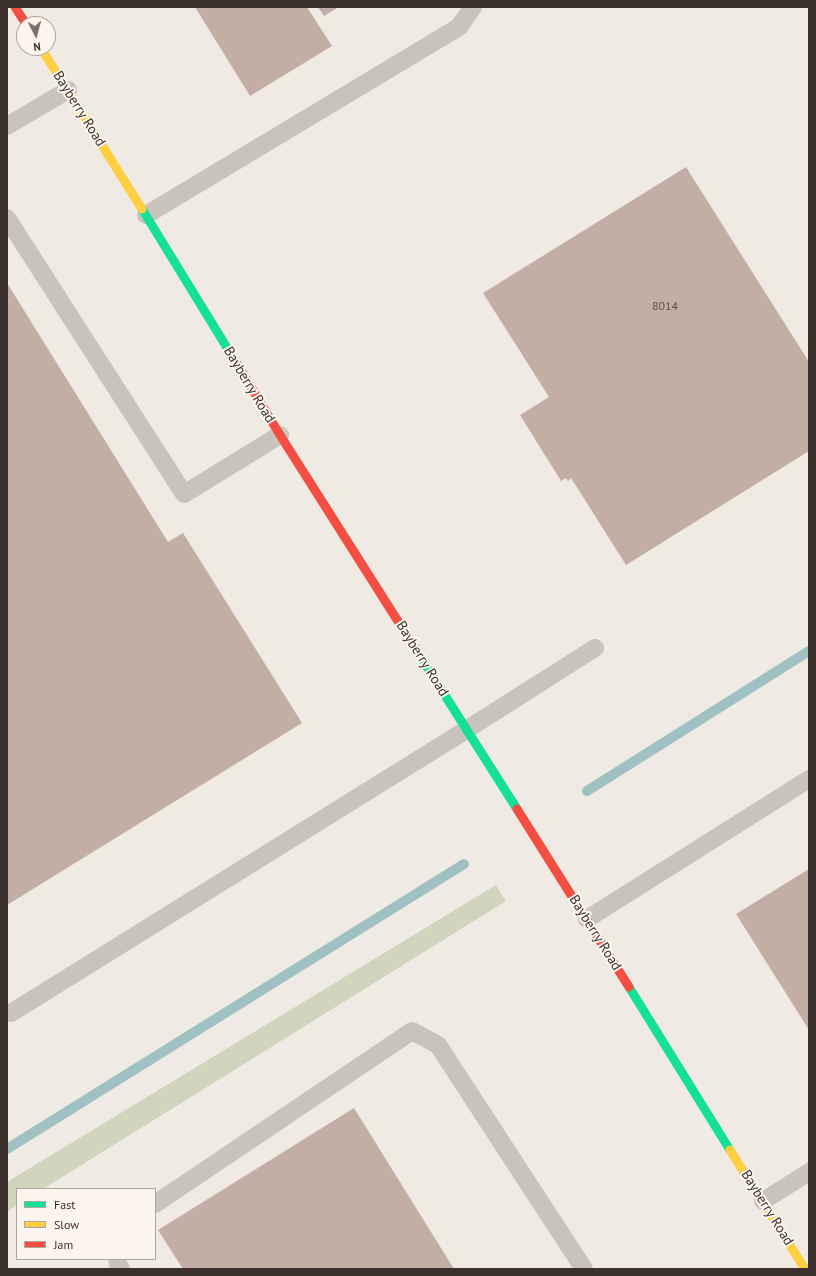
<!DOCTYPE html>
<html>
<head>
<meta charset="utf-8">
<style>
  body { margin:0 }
  #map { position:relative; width:816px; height:1276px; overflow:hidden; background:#f0eae4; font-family:"PT Sans",sans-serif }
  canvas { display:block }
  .frame { position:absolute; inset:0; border:8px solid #3b302b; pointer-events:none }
  .legend { position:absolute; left:16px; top:1188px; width:140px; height:72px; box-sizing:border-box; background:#fbf5ed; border:1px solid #aea69f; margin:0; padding:5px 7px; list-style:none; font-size:12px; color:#3b302b }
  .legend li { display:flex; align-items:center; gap:8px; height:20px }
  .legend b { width:20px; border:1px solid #aea69f }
  .north { position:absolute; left:16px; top:16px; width:40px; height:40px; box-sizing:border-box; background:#fbf5ed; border:1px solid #aea69f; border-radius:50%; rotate:174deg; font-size:11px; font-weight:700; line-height:16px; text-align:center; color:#3b302b }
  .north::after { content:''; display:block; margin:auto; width:14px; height:18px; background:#7a716c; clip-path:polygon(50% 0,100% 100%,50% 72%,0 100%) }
</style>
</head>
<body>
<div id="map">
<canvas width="816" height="1276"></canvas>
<div class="frame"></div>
<ul class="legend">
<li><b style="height:5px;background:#16e098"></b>Fast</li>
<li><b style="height:5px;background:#ffcf43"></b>Slow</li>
<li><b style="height:5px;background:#f24e42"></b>Jam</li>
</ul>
<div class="north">N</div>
</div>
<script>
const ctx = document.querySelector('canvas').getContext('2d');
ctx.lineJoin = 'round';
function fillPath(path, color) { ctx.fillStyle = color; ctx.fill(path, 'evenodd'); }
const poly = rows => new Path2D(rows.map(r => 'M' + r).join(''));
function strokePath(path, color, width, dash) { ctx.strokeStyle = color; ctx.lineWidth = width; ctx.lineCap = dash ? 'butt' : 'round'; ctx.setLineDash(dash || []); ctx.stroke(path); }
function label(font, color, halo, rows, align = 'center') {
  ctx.font = font + ' "PT Sans",sans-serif'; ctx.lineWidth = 4; ctx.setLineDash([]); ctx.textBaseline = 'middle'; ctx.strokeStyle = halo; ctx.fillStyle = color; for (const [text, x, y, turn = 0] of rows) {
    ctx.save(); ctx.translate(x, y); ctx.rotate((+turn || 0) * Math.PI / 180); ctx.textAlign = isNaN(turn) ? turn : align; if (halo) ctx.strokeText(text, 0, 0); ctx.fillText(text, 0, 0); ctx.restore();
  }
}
fillPath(poly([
  [496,885,506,901,43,1189,17,1189,17,1205,7,1212,7,1182]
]), '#d1d5be');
strokePath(poly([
  [587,791,809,651],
  [7,1149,464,864]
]), '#a0c1c1', 10);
fillPath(poly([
  [195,7,307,7,332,46,250,96],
  [318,7,339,7,324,16],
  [686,167,809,362,809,451,626,565,571,478,568,481,566,478,561,481,520,415,549,397,483,293],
  [7,283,168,542,183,533,302,723,7,905],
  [809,869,809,1030,736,914],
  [354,1108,454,1269,183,1269,158,1230]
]), '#c3aea6');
strokePath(poly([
  [7,126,68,90],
  [146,215,459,27,473,7],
  [7,218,184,494,280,435],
  [587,919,809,779],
  [11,1013,466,730,595,648],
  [763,1201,809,1172],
  [155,1204,412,1031,438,1045,584,1269],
  [117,1259,118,1264,121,1269]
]), '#c9c3bd', 18);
strokePath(poly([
  [142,209,237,364],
  [420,656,517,809],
  [629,987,730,1150]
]), '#16e098', 9);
strokePath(poly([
  [41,48,142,209],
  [730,1150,805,1269]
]), '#ffcf43', 9);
strokePath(poly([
  [15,7,26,24],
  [237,364,280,435,420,656],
  [517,809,629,987]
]), '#f24e42', 9);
label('12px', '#5d504a', null, [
  ["8014",665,307]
]);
label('14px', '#3b302b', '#fbf5ed', [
  ["Bayberry Road",79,109,58],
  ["Bayberry Road",249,385,59],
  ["Bayberry Road",422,659,58],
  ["Bayberry Road",595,933,58],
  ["Bayberry Road",767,1208,58]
]);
</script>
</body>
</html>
